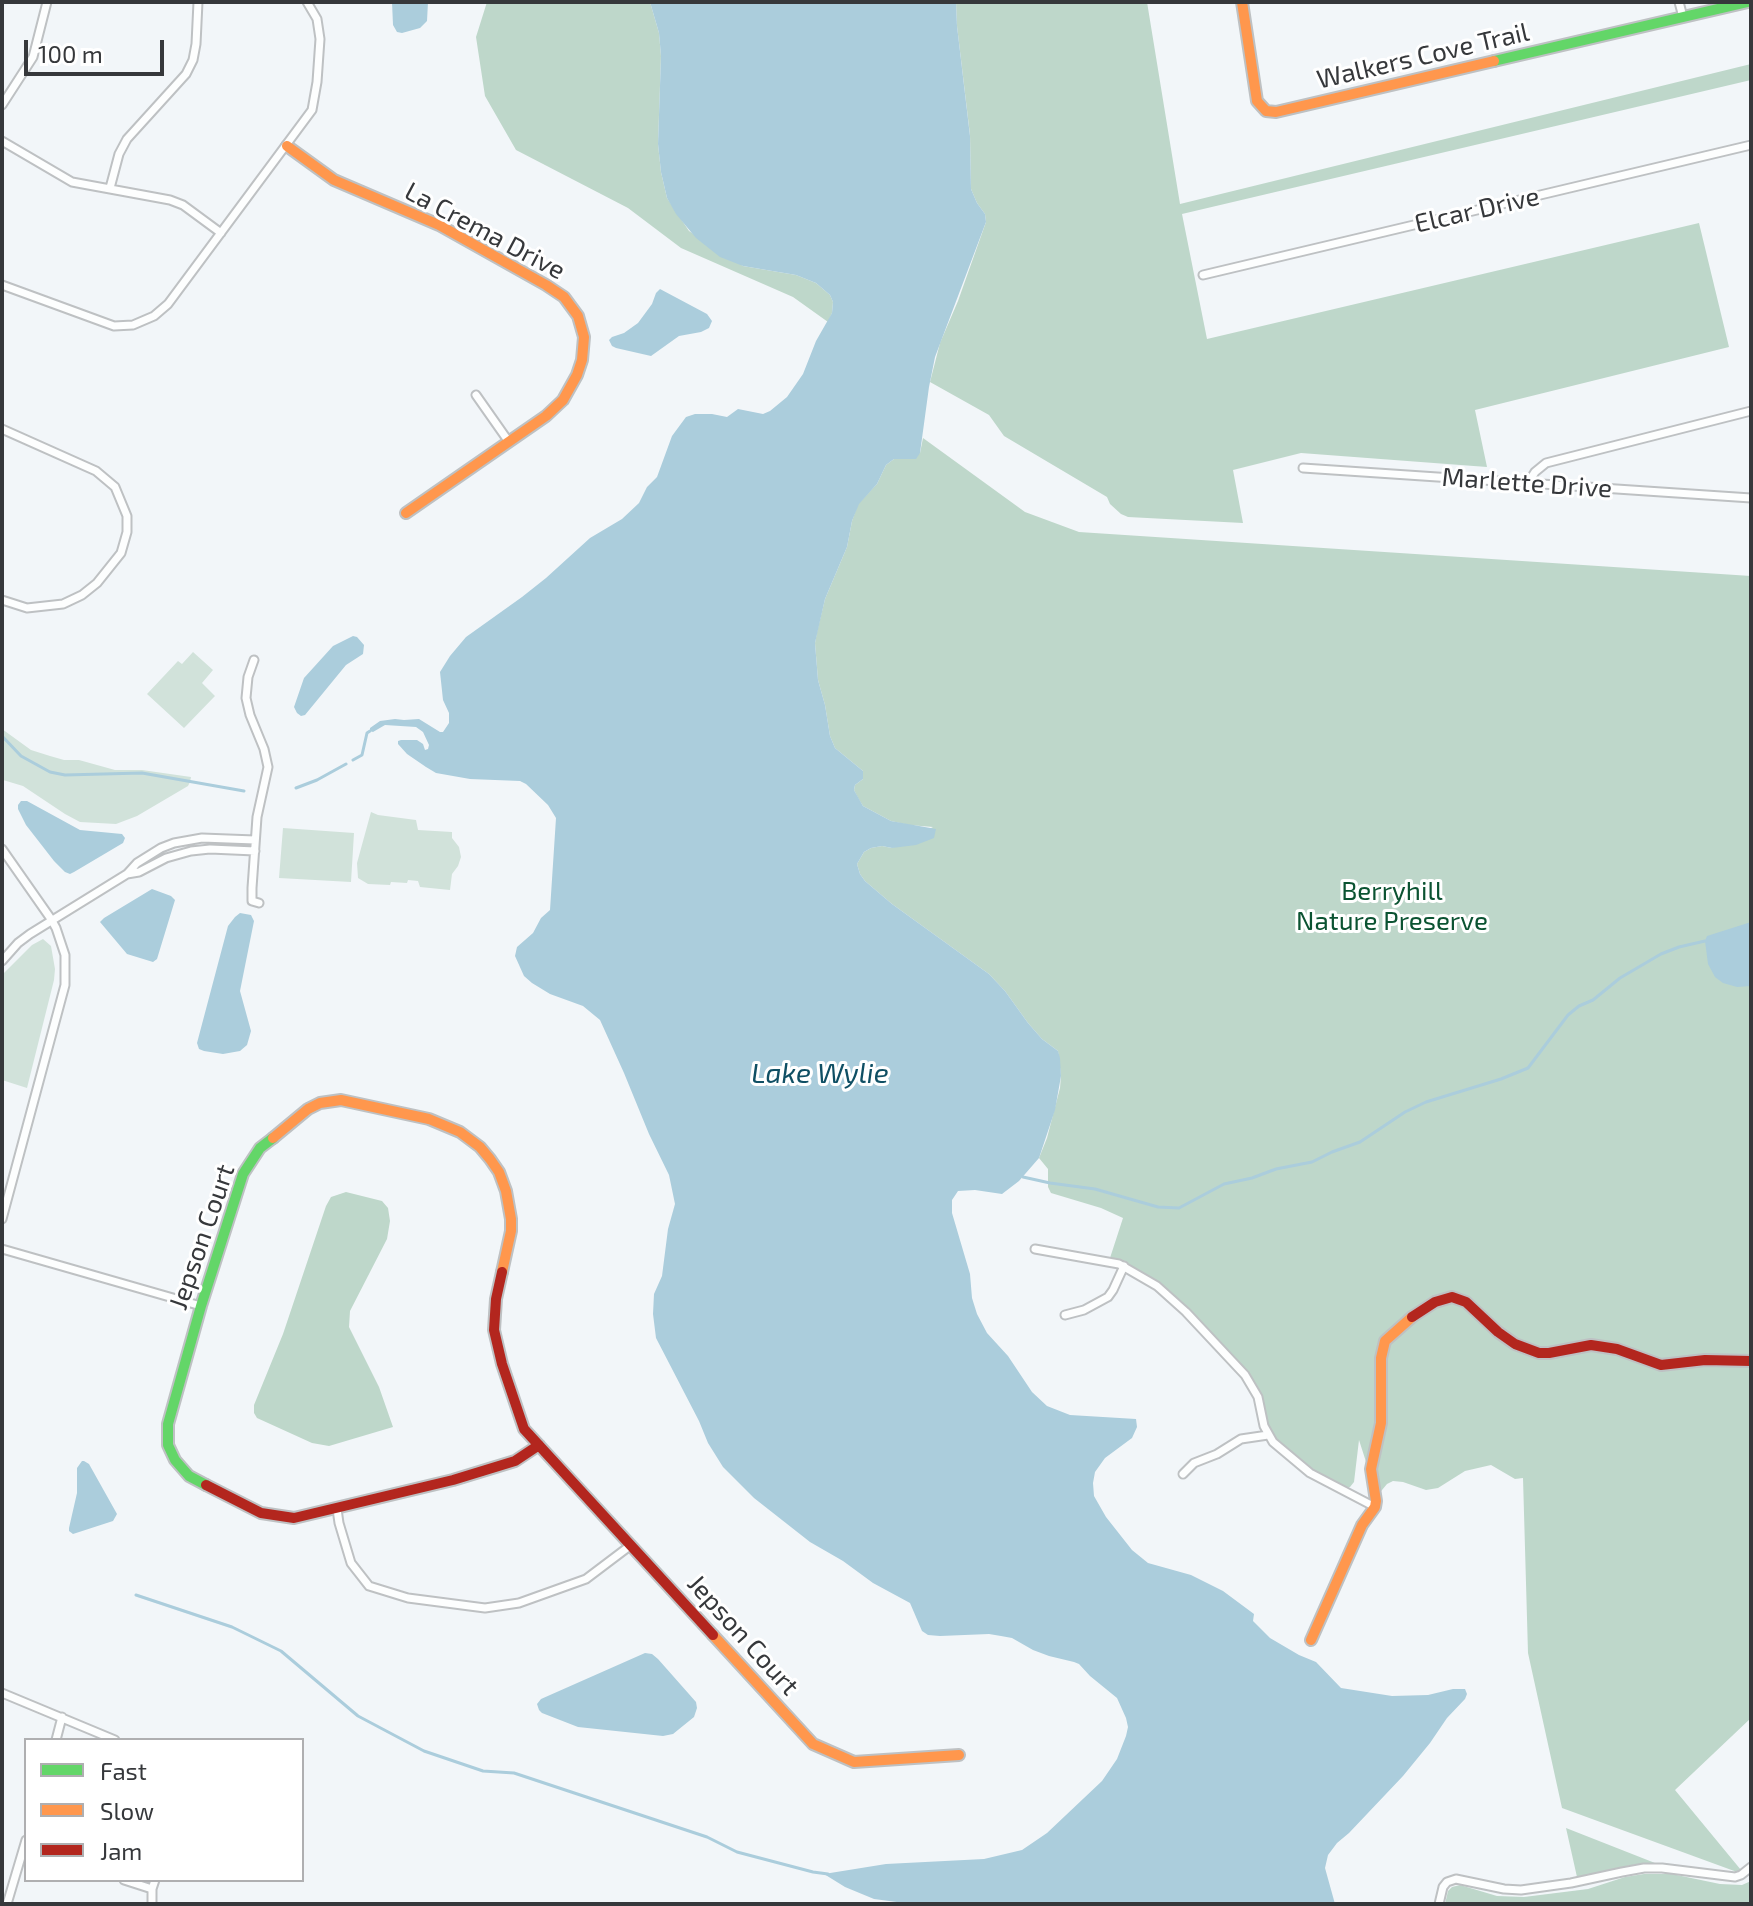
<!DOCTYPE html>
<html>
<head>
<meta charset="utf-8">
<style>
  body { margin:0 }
  #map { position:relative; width:1753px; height:1906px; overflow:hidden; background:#f2f6f9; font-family:"Exo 2",sans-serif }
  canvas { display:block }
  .frame { position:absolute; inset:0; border:4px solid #36383b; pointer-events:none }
  .legend { position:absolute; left:24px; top:1738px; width:280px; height:144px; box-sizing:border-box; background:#fff; border:2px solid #afafb1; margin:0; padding:10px 14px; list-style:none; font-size:24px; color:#36383b }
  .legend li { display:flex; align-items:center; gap:16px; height:40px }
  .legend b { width:40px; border:2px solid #afafb1 }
  .scale { position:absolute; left:24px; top:40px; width:140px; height:36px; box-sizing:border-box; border:4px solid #36383b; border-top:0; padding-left:10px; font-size:24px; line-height:28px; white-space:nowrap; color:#36383b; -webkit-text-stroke:6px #fff; paint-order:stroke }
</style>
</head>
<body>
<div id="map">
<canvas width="1753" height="1906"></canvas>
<div class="frame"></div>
<ul class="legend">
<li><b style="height:10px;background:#63d668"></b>Fast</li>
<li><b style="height:10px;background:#ff974d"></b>Slow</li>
<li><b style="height:10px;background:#b3261e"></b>Jam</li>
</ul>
<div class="scale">100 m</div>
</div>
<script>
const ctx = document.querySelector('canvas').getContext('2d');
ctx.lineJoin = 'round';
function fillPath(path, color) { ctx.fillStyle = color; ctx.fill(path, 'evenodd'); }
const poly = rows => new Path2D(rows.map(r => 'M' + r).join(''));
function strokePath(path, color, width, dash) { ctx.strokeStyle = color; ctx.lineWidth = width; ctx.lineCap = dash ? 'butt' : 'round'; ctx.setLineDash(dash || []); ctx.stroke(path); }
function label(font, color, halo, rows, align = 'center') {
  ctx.font = font + ' "Exo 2",sans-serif'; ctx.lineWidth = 6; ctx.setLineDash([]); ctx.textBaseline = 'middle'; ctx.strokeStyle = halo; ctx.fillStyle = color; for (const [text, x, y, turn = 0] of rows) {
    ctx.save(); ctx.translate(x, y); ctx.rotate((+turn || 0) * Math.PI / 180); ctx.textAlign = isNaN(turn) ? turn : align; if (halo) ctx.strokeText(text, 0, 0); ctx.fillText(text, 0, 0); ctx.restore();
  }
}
fillPath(poly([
  [193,652,213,670,202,683,215,696,184,728,147,694,178,661,182,664],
  [2,729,31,750,50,756,64,760,79,760,115,770,142,770,191,777,190,782,188,786,137,816,116,824,80,822,65,814,23,786,3,780],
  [371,812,378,815,416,820,418,830,452,832,452,838,459,847,461,857,458,866,452,874,450,890,420,887,418,881,408,880,407,883,391,882,390,885,368,884,358,878,357,863],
  [283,828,354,833,351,882,279,878],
  [43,939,51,946,55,969,54,980,27,1088,2,1080,2,975,32,945]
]), '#d1e2da');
fillPath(poly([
  [487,2,650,2,659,33,661,56,658,144,661,172,667,198,689,231,743,266,796,275,816,283,830,295,833,302,832,313,828,322,793,297,681,248,628,208,516,150,485,96,476,37],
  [956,2,1147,2,1180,204,1751,64,1751,80,1182,214,1207,339,1699,223,1729,347,1475,410,1487,467,1301,453,1233,470,1243,523,1128,517,1121,514,1110,504,1107,497,1004,436,989,415,930,382,940,343,958,301,986,222,985,214,977,203,971,189,970,135,957,26],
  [923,438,1025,512,1079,532,1751,576,1751,1718,1675,1790,1741,1870,1737,1872,1562,1808,1528,1653,1523,1478,1515,1479,1491,1465,1465,1471,1438,1488,1426,1490,1403,1482,1393,1481,1387,1484,1377,1496,1359,1440,1354,1482,1350,1487,1346,1488,1342,1487,1306,1467,1274,1439,1268,1430,1261,1398,1255,1385,1241,1366,1187,1310,1127,1265,1110,1258,1123,1218,1101,1208,1051,1193,1048,1187,1048,1169,1039,1158,1047,1138,1060,1088,1061,1076,1058,1051,1042,1039,1028,1023,1005,991,989,974,892,904,865,881,860,874,857,864,864,852,871,848,882,846,892,848,933,827,909,825,891,821,863,806,858,798,854,790,855,785,863,779,863,771,835,748,830,736,825,705,818,680,815,643,817,632,825,599,847,547,852,521,858,504,877,484,886,465,894,459,920,453],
  [346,1192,382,1201,388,1208,390,1221,387,1239,350,1311,349,1327,379,1387,393,1427,329,1446,312,1443,257,1418,254,1413,254,1405,283,1334,326,1206,331,1197],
  [1566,1828,1655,1863,1632,1865,1577,1877],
  [1644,1874,1672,1874,1720,1884,1742,1885,1751,1881,1751,1904,1445,1904,1448,1891,1452,1887,1460,1885,1497,1896,1524,1897,1588,1889,1625,1877]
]), '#bed7ca');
fillPath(poly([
  [392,2,428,2,427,21,420,28,402,33,397,32,393,25],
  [650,2,956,2,957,26,970,136,971,189,977,203,985,214,986,222,935,357,929,387,920,453,916,459,894,459,886,465,877,484,859,504,852,521,847,547,825,599,815,643,818,680,825,705,830,736,835,748,863,771,863,779,855,785,854,790,863,806,891,821,936,829,934,838,916,845,892,848,882,846,871,848,864,852,857,864,860,874,865,881,892,904,989,974,1005,991,1028,1023,1042,1039,1058,1051,1060,1058,1061,1076,1055,1110,1039,1158,1019,1181,1002,1194,975,1190,958,1191,952,1200,952,1213,970,1274,972,1298,977,1314,987,1333,1008,1356,1032,1392,1047,1406,1070,1415,1136,1419,1137,1427,1132,1438,1105,1458,1095,1472,1093,1483,1094,1496,1106,1517,1132,1550,1148,1563,1191,1575,1223,1591,1254,1614,1253,1621,1270,1638,1299,1655,1316,1662,1341,1688,1392,1696,1428,1695,1453,1689,1465,1689,1467,1694,1465,1699,1447,1718,1430,1743,1403,1776,1349,1833,1337,1843,1328,1855,1325,1868,1335,1904,912,1904,874,1899,845,1887,824,1874,886,1864,984,1859,1022,1850,1047,1833,1102,1781,1117,1759,1126,1736,1128,1727,1126,1718,1117,1698,1090,1676,1079,1664,1074,1662,1049,1656,1033,1650,1012,1638,1001,1636,989,1634,940,1636,928,1635,922,1631,910,1603,873,1583,843,1561,810,1542,754,1498,723,1467,708,1443,699,1421,656,1338,653,1314,654,1294,662,1276,668,1229,675,1204,669,1175,649,1134,624,1073,600,1020,583,1006,550,994,532,983,524,976,515,956,517,947,533,933,541,918,550,910,556,818,548,805,526,784,520,781,470,779,436,773,426,767,407,754,398,744,398,741,401,740,417,740,423,744,425,750,428,749,429,745,423,732,416,727,385,725,373,732,370,731,370,728,380,721,395,719,404,720,419,719,440,732,443,732,449,723,449,713,443,700,440,672,450,656,466,637,522,597,546,578,590,538,622,519,639,503,647,487,657,477,672,436,686,417,695,414,712,414,727,417,738,409,763,414,770,411,787,397,803,374,816,341,832,313,833,302,830,295,816,283,796,275,743,266,720,257,696,238,676,214,667,198,661,172,658,144,661,56,659,33],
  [660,289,707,314,712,321,709,328,701,332,679,336,651,356,616,348,612,346,609,340,612,337,624,333,638,323,652,304,656,293],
  [353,636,357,637,364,645,363,654,346,665,305,715,301,716,297,713,294,707,304,678,333,646],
  [21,801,27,801,80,830,122,834,125,838,123,843,74,872,70,874,65,872,54,861,26,825,18,809,18,805],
  [152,889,171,896,175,900,157,959,153,962,127,954,100,922,104,918],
  [240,913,251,915,254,921,240,991,251,1031,247,1045,240,1051,223,1054,204,1051,199,1049,197,1043,228,926,235,917],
  [1751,922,1751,986,1737,987,1723,983,1715,977,1708,964,1705,941,1707,936],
  [82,1461,84,1461,89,1464,117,1514,113,1521,73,1534,69,1531,69,1528,77,1493,77,1468],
  [645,1653,652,1654,658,1659,696,1702,697,1708,694,1717,673,1734,663,1736,578,1727,542,1713,539,1710,537,1704,541,1699]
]), '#abcddc');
strokePath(poly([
  [2,736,21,756,50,772,65,775,142,773,244,791],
  [353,760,362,755,367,733,370,731],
  [296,788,317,780,346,764],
  [1023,1177,1050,1183,1095,1189,1158,1207,1179,1208,1224,1184,1252,1178,1276,1169,1312,1162,1332,1152,1360,1142,1405,1112,1426,1102,1501,1079,1528,1068,1568,1015,1579,1006,1593,1000,1620,978,1661,954,1679,947,1705,941],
  [136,1595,232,1627,281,1651,358,1716,424,1751,483,1771,514,1773,707,1837,737,1852,813,1872,828,1874]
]), '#abcddc', 3);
const street = poly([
  [1679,2,1683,17],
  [2,105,33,57,47,2],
  [2,141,72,182,170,200,183,205,221,233],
  [110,188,119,154,127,139,186,74,193,60,196,44,198,2],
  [1203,275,1751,145],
  [2,285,114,326,133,325,154,316,168,304,312,110,317,82,320,39,317,19,307,2],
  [476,395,509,442],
  [2,429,96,471,115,487,127,516,127,532,121,553,97,583,82,595,63,604,27,608,2,600],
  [1303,468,1751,498],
  [1528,483,1535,472,1546,463,1751,411],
  [254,660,248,677,246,698,250,715,264,749,268,767,257,817,252,888,252,901,259,903],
  [2,849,51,919,56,928,65,955,65,985,2,1219],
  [127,874,139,872,166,858,191,851,210,849,255,851],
  [2,961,18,943,30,934,127,874,137,863,161,848,174,843,202,838,255,840],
  [2,1249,201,1306],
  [1035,1249,1119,1264,1157,1286,1186,1312,1245,1375,1258,1397,1264,1426,1273,1442,1310,1473,1375,1507],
  [1065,1315,1084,1310,1108,1297,1113,1290,1124,1266],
  [1183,1474,1194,1463,1217,1454,1241,1439,1268,1435],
  [337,1509,339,1523,351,1563,369,1586,408,1598,485,1608,519,1603,586,1579,631,1545],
  [2,1693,115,1740],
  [56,1740,62,1717],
  [124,1880,152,1889],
  [7,1904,26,1840],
  [152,1904,152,1889,155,1880],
  [1439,1904,1443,1887,1447,1882,1456,1879,1504,1889,1521,1890,1571,1883,1622,1872,1644,1868,1662,1868,1735,1877,1741,1875,1751,1867]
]);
const fast = poly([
  [1494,61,1748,2],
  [206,1485,189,1476,175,1460,168,1445,168,1424,201,1306,243,1174,260,1148,273,1138]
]);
const slow = poly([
  [1242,2,1257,101,1266,111,1276,112,1494,61],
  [287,146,334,180,439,225,546,285,564,297,578,316,584,337,582,360,577,375,563,400,546,416,406,513],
  [273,1138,308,1109,320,1103,341,1100,429,1119,460,1132,480,1147,490,1159,499,1172,506,1191,511,1219,511,1231,502,1272],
  [713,1635,813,1744,854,1762,959,1755],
  [1311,1640,1362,1525,1375,1507,1376,1501,1371,1469,1381,1423,1381,1358,1385,1341,1412,1317]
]);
const jam = poly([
  [502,1272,496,1299,494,1330,502,1364,524,1429,713,1635],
  [1412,1317,1435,1302,1452,1297,1466,1302,1498,1332,1515,1344,1539,1353,1549,1353,1591,1345,1617,1349,1661,1365,1705,1360,1751,1361],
  [206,1485,261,1513,294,1518,453,1480,515,1461,539,1445]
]);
strokePath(street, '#bec1c3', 11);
strokePath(fast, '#bec1c3', 14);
strokePath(slow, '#bec1c3', 14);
strokePath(jam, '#bec1c3', 14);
strokePath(street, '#fdfefe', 7);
strokePath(fast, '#63d668', 10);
strokePath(slow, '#ff974d', 10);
strokePath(jam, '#b3261e', 10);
label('26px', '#36383b', '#fff', [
  ["Walkers Cove Trail",1423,56,-13],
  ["Elcar Drive",1477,210,-13],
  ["La Crema Drive",485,231,28],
  ["Marlette Drive",1527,483,4],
  ["Jepson Court",202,1237,-71],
  ["Jepson Court",743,1635,48]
]);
label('26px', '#0b5332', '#fff', [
  ["Berryhill",1392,891],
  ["Nature Preserve",1392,921]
]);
label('italic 28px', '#0f4f64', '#fff', [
  ["Lake Wylie",820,1074]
]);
</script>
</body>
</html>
